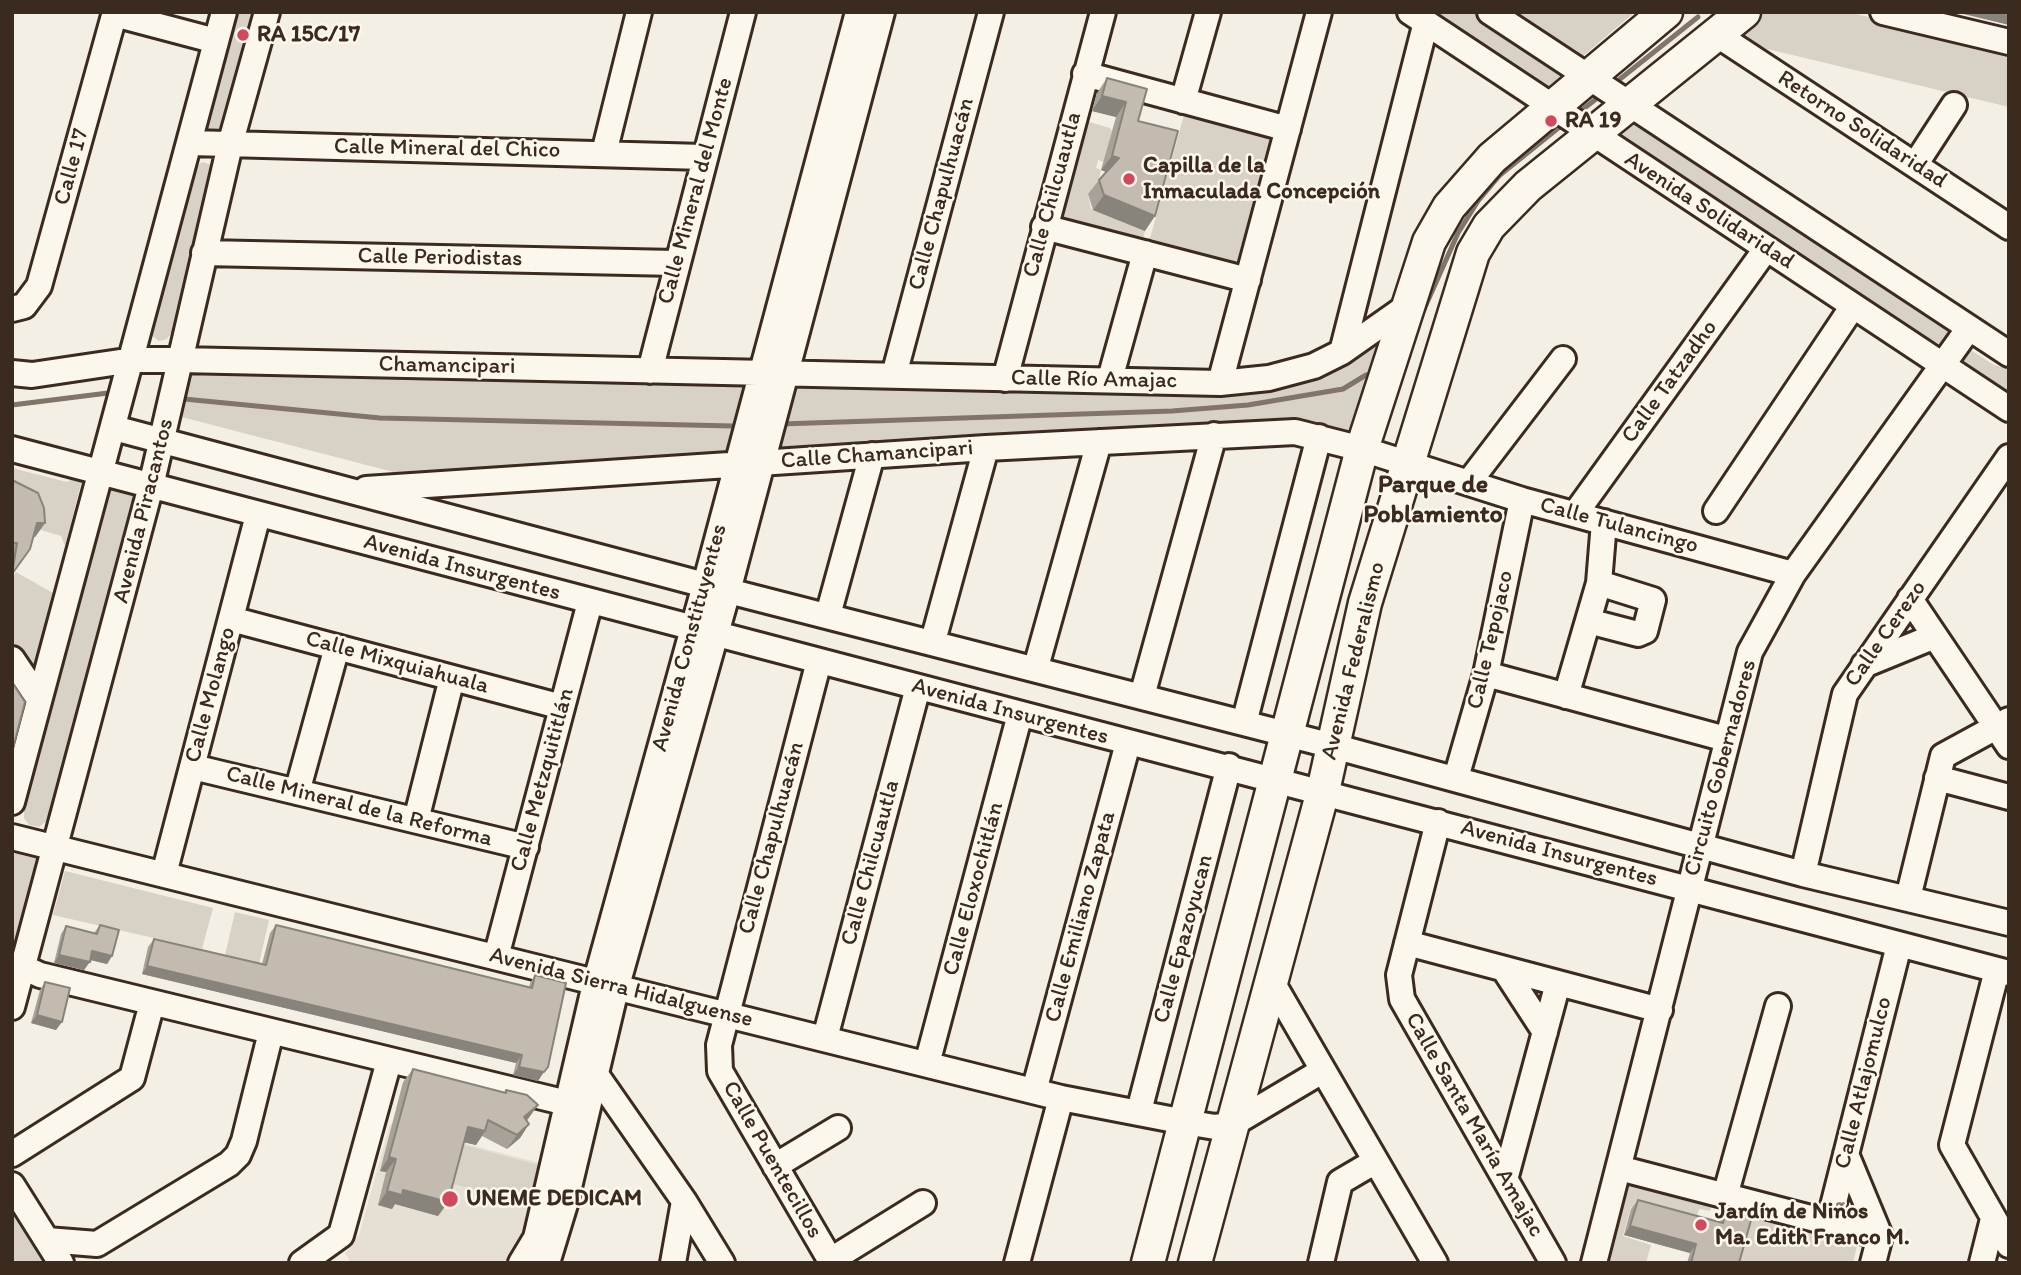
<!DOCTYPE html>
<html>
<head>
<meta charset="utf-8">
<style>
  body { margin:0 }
  #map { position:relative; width:2021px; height:1275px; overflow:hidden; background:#f3efe4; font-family:Itim,sans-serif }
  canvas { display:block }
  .frame { position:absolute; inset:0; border:14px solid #3b2a1e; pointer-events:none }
</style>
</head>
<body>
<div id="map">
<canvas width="2021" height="1275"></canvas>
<div class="frame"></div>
</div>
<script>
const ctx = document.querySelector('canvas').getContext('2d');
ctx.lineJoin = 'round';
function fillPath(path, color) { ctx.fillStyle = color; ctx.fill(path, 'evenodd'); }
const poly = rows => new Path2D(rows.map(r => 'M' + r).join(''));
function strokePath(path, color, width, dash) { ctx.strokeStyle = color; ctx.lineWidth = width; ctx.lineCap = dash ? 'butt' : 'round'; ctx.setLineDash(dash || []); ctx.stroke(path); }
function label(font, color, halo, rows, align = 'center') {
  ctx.font = font + ' Itim,sans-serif'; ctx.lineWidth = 5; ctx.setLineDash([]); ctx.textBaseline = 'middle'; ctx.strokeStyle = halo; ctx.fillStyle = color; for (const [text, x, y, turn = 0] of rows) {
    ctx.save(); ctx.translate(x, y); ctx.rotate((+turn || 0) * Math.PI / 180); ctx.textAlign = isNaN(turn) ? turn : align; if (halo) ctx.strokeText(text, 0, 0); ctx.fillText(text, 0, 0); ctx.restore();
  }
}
fillPath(poly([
  [390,1124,540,1163,523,1234,507,1263,351,1263,345,1253,359,1235]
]), '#e5dfd4');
fillPath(poly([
  [236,12,259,12,222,134,208,131,207,122],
  [1423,12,1475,12,1566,73,1543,92],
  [1517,12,1635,12,1583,56],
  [1755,12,1848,12,2009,51,2009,107,1759,47,1735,31],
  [1628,114,1953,328,1942,345,1883,316,1604,132],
  [1184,115,1271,138,1236,265,1149,242],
  [1082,120,1110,128,1112,131,1104,162,1098,160,1096,168,1101,170,1097,187,1088,195,1091,209,1145,231,1142,243,1059,221],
  [202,162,213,165,215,173,172,332,167,339,159,341,151,335,151,326,196,167],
  [1381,333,1351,433,1322,425,1288,422,773,451,788,384,1201,394,1267,391,1305,379],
  [1969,349,1994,365,2009,369,2009,400,1958,366],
  [185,374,745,386,726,454,405,475,174,415],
  [12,468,67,482,73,478,82,480,65,546,61,536,34,528,12,506],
  [112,486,139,494,53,816,39,827,29,825,24,818,24,806],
  [16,572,53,593,33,670,12,640,12,578],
  [21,851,34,855,39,864,12,967,12,855],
  [65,871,213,908,202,949,53,915],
  [235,912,269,920,259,964,225,955],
  [460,1144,538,1165,528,1204,450,1183],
  [1628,1182,1712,1205,1710,1211,1699,1209,1695,1225,1631,1207,1623,1236,1651,1245,1646,1263,1607,1263],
  [12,1204,49,1263,13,1263],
  [1752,1218,1857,1246,1853,1263,1739,1263]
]), '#d8d1c6');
strokePath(poly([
  [1620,79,1698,17],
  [1578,113,1600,96],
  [1421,316,1458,233,1478,201,1500,175,1562,125],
  [184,399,380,418,733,426],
  [12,405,108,393],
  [781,424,1172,411,1248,405,1343,389,1366,375]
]), '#817468', 5);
const minor = poly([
  [1410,12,2009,409],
  [1490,12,2009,354],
  [1883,12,2009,42],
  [114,14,216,41],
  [1716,34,2009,227],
  [1085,74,1288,129],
  [1183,101,1208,12],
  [190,143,704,157],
  [604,153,639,12],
  [1915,165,1954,105],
  [1044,227,1248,280],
  [204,253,676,263],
  [12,309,24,306,39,286,115,12],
  [1342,352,1426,22],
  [650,371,743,12],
  [12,373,32,375,133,360,180,360,1220,383,1269,378,1314,366,1342,352,1406,307],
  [894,375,991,12],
  [1005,379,1103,12],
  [1110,379,1145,253],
  [1220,383,1319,12],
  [114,428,705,585,1333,746,1803,874,2009,923],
  [12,449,2009,973],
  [1469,482,1563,359],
  [366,489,986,448,1295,432,1362,449,1522,500,1793,574],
  [1716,511,1853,306],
  [1575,514,1766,249],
  [1910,599,2009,746],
  [828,615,872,455],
  [231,619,562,707],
  [1588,621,1638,634,1645,631,1653,600,1599,583],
  [933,641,986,448],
  [12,659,39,699],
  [819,661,719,1045,720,1071,832,1263],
  [1864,665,1935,636],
  [1036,667,1099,442],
  [1486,674,1726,739],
  [1142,696,1214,435],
  [1566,696,1599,583,1604,522],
  [1244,723,1319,437],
  [193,767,526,847],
  [1456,778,1486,674,1522,500],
  [1937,778,2009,797],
  [297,792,337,647],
  [12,802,224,12],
  [416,820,452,678],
  [1438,822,1399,975,1402,999,1553,1263],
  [12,837,1061,1098,1185,1122,1215,1127,1231,1125,1322,1071],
  [164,874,258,515],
  [1803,874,1845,694,2009,457],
  [1908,898,1943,756,2009,720],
  [1407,943,1660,1010],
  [496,957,590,602],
  [23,967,40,975,567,1103],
  [1504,969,1545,1032],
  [1997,970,1952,1145,2009,1245],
  [1272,982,1435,1263],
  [12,1007,151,486,230,145,267,12],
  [825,1038,918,687],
  [927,1064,1020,714],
  [589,1074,597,1076,684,1201,722,1263],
  [1034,1091,1128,743],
  [1139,1111,1229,766],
  [12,1154,132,1078,152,1003],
  [1846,1154,1880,1236,1873,1263],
  [775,1166,838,1128],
  [1619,1168,1880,1236],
  [1506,1176,1558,983],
  [12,1185,61,1263],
  [1725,1196,1778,1006],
  [1829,1222,1899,945],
  [47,1240,97,1244,229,1164,238,1155,244,1141,271,1032],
  [831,1260,923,1203],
  [302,1263,341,1235,389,1061],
  [521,1263,536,1238,595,984,705,585,858,12],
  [547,1263,565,1204,616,989,728,591,882,12],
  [673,1263,684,1201],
  [1017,1263,1061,1098],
  [1321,1263,1340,1182,1374,1162],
  [1594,1263,1750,652,1793,574,1969,328],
  [1982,1263,1993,1219]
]);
const major = poly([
  [1148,1263,1362,449,1429,242,1449,207,1492,158,1666,12],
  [1195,1263,1323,791,1365,603,1473,253,1489,226,1528,186,1744,12]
]);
strokePath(minor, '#3b2a1e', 30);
strokePath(major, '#3b2a1e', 37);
strokePath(minor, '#fbf7ec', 24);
strokePath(major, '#fbf7ec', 32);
fillPath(poly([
  [1107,78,1138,121,1145,231,1093,210,1088,194,1099,180,1106,172,1101,170,1116,117,1092,111,1097,93],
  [12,480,45,523,35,537,33,537,12,574],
  [100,925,112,956,107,964,90,960,84,970,54,963,61,934,66,926,94,933],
  [276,925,529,987,530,983,535,975,538,1081,513,1075,516,1063,142,974,148,947,154,939,262,964,270,933],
  [45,982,56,1030,31,1023,40,990],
  [413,1069,504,1092,506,1090,528,1119,527,1120,529,1124,520,1138,507,1149,482,1136,476,1145,464,1142,448,1202,438,1216,395,1204,392,1209,378,1205,386,1172,380,1171,403,1082],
  [1638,1200,1720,1222,1721,1215,1728,1206,1739,1263,1687,1263,1690,1253,1624,1235,1631,1209]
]), '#a8a197');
fillPath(poly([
  [1955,12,1994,12,2009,16,2009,25],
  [1102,96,1126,102,1116,117,1092,111],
  [1112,156,1119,158,1109,173,1101,170],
  [1104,195,1155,216,1145,231,1093,210],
  [37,523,45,523,35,537,27,537],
  [92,951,112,956,107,964,87,959],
  [59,955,90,962,84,970,54,963],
  [147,966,522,1055,516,1063,142,974],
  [37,1015,62,1022,56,1030,31,1023],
  [519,1067,544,1072,538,1081,513,1075],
  [538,1105,528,1119,514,1130,524,1117],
  [529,1124,520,1138,507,1149,517,1135],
  [468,1127,485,1131,476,1145,458,1141],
  [389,1157,396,1159,386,1172,380,1171],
  [403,1190,448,1202,438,1216,395,1204,392,1209,378,1205,387,1191],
  [1630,1226,1696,1244,1690,1253,1624,1235]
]), '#88837b');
const building = poly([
  [1994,12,2009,12,2009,16,1994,12],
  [1107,78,1147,89,1138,121,1178,131,1155,216,1104,195,1099,180,1119,158,1112,156,1126,102,1102,96,1107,78],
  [12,480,38,493,44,508,45,523,37,523,30,549,12,574,17,543,12,543,12,480],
  [12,682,25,702,12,752,12,682],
  [100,925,119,930,112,956,92,951,90,962,59,955,66,926,97,934,100,925],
  [276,925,532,988,535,975,566,983,548,1067,544,1072,519,1067,522,1055,147,966,154,939,266,965,276,925],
  [45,982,70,988,62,1022,37,1015,45,982],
  [413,1069,506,1093,506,1090,527,1095,538,1105,524,1117,529,1124,517,1135,488,1120,485,1131,468,1127,448,1202,403,1190,402,1195,387,1191,396,1159,389,1157,413,1069],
  [1638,1200,1723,1223,1728,1206,1753,1213,1739,1263,1691,1263,1696,1244,1630,1226,1638,1200]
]);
fillPath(building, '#c3bbb0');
strokePath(building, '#88837b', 2);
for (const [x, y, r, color] of [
  [243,35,7,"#d1495b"],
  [1551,121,7,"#d1495b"],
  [1129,179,7,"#d1495b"],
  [450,1199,9,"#d1495b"],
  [1701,1225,7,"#d1495b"]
]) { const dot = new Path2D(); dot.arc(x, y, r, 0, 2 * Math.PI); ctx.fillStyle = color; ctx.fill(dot); strokePath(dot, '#fbf7ec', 2.5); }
label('bold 23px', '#3b2a1e', '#fbf7ec', [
  ["RA 15C/17",257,35],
  ["RA 19",1565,121],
  ["Capilla de la",1143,166],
  ["Inmaculada Concepción",1143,192],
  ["UNEME DEDICAM",466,1199],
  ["Jardín de Niños",1715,1212],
  ["Ma. Edith Franco M.",1715,1238]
], 'left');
label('23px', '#3b2a1e', '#fbf7ec', [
  ["Retorno Solidaridad",1862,130,33],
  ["Calle Mineral del Chico",447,149,1],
  ["Calle 17",72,167,-75],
  ["Calle Mineral del Monte",696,191,-75],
  ["Calle Chapulhuacán",942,194,-75],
  ["Calle Chilcuautla",1053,195,-75],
  ["Avenida Solidaridad",1709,211,33],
  ["Calle Periodistas",440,258,1],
  ["Chamancipari",447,366,1],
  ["Calle Río Amajac",1094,380,1],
  ["Calle Tatzadho",1670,382,-54],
  ["Calle Chamancipari",877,455,-4],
  ["Avenida Piracantos",144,511,-76],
  ["Calle Tulancingo",1619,526,15],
  ["Avenida Insurgentes",462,568,15],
  ["Calle Cerezo",1886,634,-55],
  ["Avenida Constituyentes",690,638,-75],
  ["Calle Tepojaco",1491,640,-77],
  ["Avenida Federalismo",1354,661,-76],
  ["Calle Mixquiahuala",397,663,15],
  ["Calle Molango",211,695,-75],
  ["Avenida Insurgentes",1010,712,15],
  ["Circuito Gobernadores",1721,768,-75],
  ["Calle Metzquititlán",543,780,-75],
  ["Calle Mineral de la Reforma",359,807,14],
  ["Calle Chapulhuacán",772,838,-75],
  ["Avenida Insurgentes",1559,854,15],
  ["Calle Chilcuautla",871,863,-75],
  ["Calle Eloxochitlán",974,889,-75],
  ["Calle Emiliano Zapata",1081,917,-75],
  ["Calle Epazoyucan",1184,939,-75],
  ["Avenida Sierra Hidalguense",621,988,14],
  ["Calle Atlajomulco",1864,1083,-76],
  ["Calle Santa María Amajac",1474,1125,60],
  ["Calle Puentecillos",772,1160,60]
]);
label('bold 26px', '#3b2a1e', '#fbf7ec', [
  ["Parque de",1433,485],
  ["Poblamiento",1433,515]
]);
</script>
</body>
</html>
